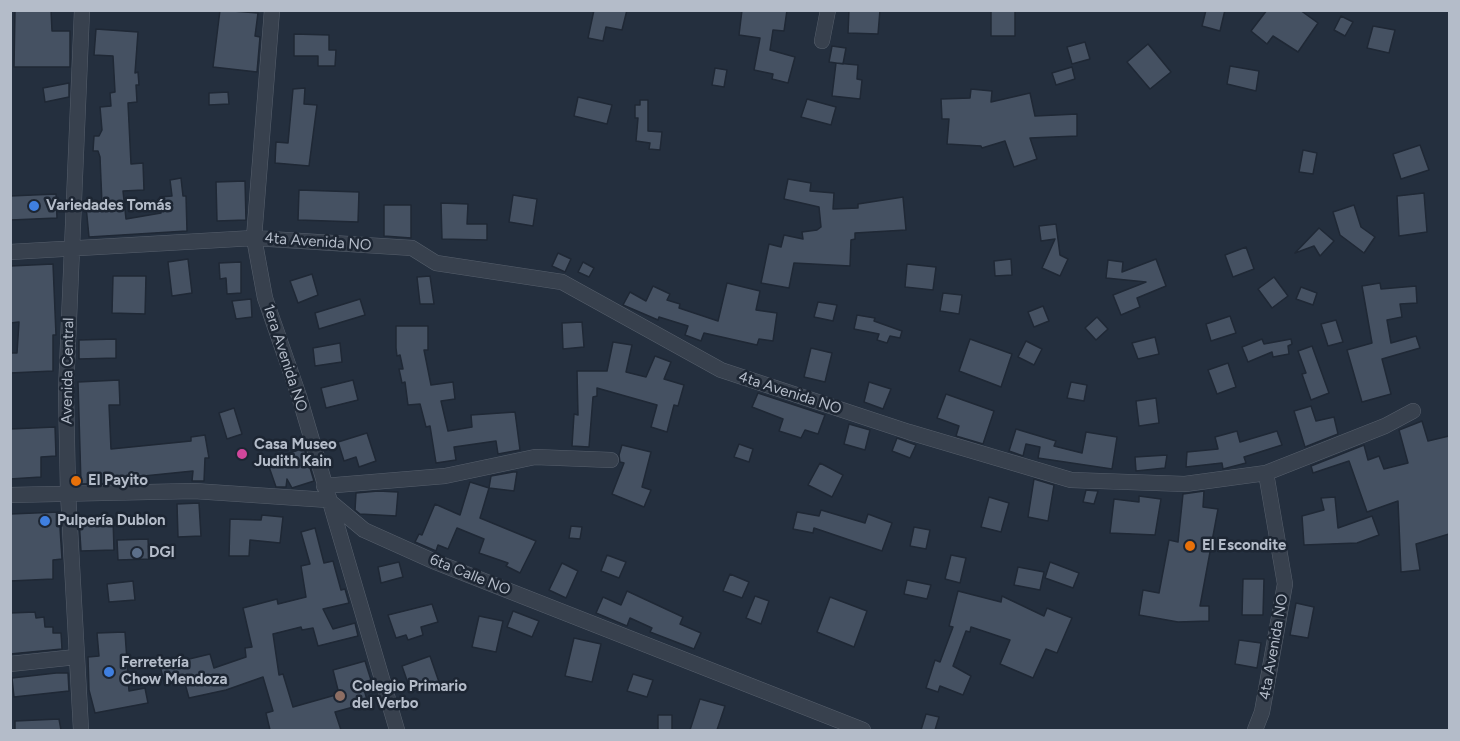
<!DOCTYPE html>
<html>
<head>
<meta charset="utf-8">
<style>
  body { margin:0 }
  #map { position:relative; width:1460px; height:741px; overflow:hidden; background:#242f3e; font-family:Figtree,sans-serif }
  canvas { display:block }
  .frame { position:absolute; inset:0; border:12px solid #b4bcc9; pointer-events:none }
</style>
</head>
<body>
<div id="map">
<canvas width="1460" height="741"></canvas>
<div class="frame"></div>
</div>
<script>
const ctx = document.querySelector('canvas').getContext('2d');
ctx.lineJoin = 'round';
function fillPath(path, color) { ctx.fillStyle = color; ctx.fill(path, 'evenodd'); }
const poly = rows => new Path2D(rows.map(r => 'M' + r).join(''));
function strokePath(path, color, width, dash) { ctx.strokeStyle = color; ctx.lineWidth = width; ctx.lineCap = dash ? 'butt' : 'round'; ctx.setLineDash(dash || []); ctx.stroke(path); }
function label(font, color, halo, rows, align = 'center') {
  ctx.font = font + ' Figtree,sans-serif'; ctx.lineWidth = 5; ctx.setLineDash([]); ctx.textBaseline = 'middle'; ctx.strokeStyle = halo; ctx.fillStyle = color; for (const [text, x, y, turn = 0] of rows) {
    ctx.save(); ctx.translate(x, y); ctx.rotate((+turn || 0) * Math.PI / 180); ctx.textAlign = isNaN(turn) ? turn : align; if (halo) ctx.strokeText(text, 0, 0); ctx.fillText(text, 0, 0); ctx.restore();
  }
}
const building = poly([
  [15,10,51,10,52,31,70,31,70,67,14,67,15,10],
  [220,10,258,13,255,36,260,37,257,72,213,67,220,10],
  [594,10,627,10,622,30,606,27,603,41,588,38,594,10],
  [742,10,787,10,784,31,773,30,770,50,795,57,788,83,772,79,773,74,754,70,760,38,739,35,742,10],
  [849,10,880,10,878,34,848,33,849,10],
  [1206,10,1225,10,1220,31,1202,26,1206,10],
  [1267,10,1300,10,1318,23,1298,52,1273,36,1267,44,1251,31,1267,10],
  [991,11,1015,11,1015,36,991,36,991,11],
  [1341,16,1353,22,1345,36,1334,30,1341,16],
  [1373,26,1395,30,1389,53,1367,48,1373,26],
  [96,29,138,32,135,73,138,72,139,85,136,85,137,102,128,103,131,164,143,163,144,190,123,191,126,219,161,213,160,197,172,196,170,180,181,178,183,196,186,196,187,231,89,237,86,206,102,204,100,157,98,151,93,151,94,136,99,136,102,130,100,107,111,106,110,93,115,92,113,56,94,55,96,29],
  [294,34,329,35,329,50,336,50,335,66,318,66,318,56,294,56,294,34],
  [1085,42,1090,59,1072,64,1067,47,1085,42],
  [1148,44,1171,72,1150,89,1127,62,1148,44],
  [832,46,846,48,843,64,829,62,832,46],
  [836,63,858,65,857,79,862,80,860,99,832,96,836,63],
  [1230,66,1259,71,1256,91,1227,84,1230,66],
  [1072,67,1075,79,1056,85,1052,73,1072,67],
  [715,68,727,70,724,87,712,85,715,68],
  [69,83,69,97,45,102,43,88,69,83],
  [305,88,304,104,317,105,309,166,275,163,276,142,288,143,293,89,305,88],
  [971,89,992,91,991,102,1030,93,1035,116,1077,114,1077,136,1030,138,1037,159,1014,167,1005,141,982,148,981,146,947,144,949,119,942,119,941,99,970,98,971,89],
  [228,92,229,104,209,105,209,93,228,92],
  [578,97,612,105,607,124,574,116,578,97],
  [807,99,836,107,831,125,801,117,807,99],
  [640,100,648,100,648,131,662,132,660,150,649,149,650,143,636,141,638,118,635,118,635,105,640,105,640,100],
  [1420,145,1429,170,1401,179,1393,154,1420,145],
  [1303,150,1317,153,1313,174,1299,172,1303,150],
  [788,179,811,183,810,191,834,193,833,209,858,208,858,204,903,197,906,230,855,233,855,239,851,240,850,266,794,263,789,288,761,283,769,244,781,247,784,235,803,239,802,232,817,230,821,227,819,207,784,199,788,179],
  [245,181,246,220,217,221,216,182,245,181],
  [299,190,359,192,358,222,298,220,299,190],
  [1424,193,1427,232,1399,236,1397,196,1424,193],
  [56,194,57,218,11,220,10,196,56,194],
  [513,195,537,199,533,226,509,222,513,195],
  [441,203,468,204,467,224,487,224,487,240,442,239,441,203],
  [384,205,411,205,411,238,384,236,384,205],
  [1354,205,1361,227,1375,237,1364,253,1340,235,1333,212,1354,205],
  [1056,224,1060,255,1068,259,1060,276,1042,268,1055,239,1041,241,1039,226,1056,224],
  [1319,228,1334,241,1320,256,1314,246,1295,253,1319,228],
  [1246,247,1254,269,1233,277,1225,255,1246,247],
  [558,253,571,259,565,272,552,266,558,253],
  [188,259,192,293,172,296,168,262,188,259],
  [1011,259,1012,275,995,276,994,261,1011,259],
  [1156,259,1166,286,1137,298,1140,307,1121,315,1113,295,1146,282,1106,278,1108,260,1123,262,1122,272,1156,259],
  [241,262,241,293,227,294,226,278,220,279,219,263,241,262],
  [583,262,594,268,589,277,578,272,583,262],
  [53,264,56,335,53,335,53,371,10,373,10,353,17,353,19,322,10,323,10,266,53,264],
  [907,264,936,267,933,290,905,287,907,264],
  [312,274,318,295,298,303,290,281,312,274],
  [113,276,146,276,145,314,112,313,113,276],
  [430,276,434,304,420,304,417,277,430,276],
  [1274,277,1288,296,1272,308,1258,289,1274,277],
  [727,283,760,291,756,310,777,313,773,341,759,339,757,345,704,333,701,341,685,335,688,326,659,317,658,320,623,305,630,292,646,301,653,286,670,294,667,300,680,304,679,308,718,321,727,283],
  [1380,283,1381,289,1416,286,1417,303,1400,304,1402,317,1387,320,1391,343,1416,336,1420,348,1382,359,1391,394,1362,402,1347,350,1372,343,1362,286,1380,283],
  [1301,287,1317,293,1313,305,1296,299,1301,287],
  [943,293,962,295,959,314,940,311,943,293],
  [251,299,252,317,236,319,232,301,251,299],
  [360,299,365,315,319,329,315,313,360,299],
  [818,302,837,305,833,321,814,317,818,302],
  [1043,306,1049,321,1034,327,1028,312,1043,306],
  [857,315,875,318,874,321,902,331,900,338,890,336,887,343,877,340,879,334,854,329,857,315],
  [1230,316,1236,333,1211,341,1206,324,1230,316],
  [1097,317,1108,329,1096,340,1085,328,1097,317],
  [1336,320,1343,342,1328,346,1321,324,1336,320],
  [582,322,584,347,563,349,562,323,582,322],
  [396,326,428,326,428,350,424,350,431,385,453,382,455,399,441,401,448,431,472,427,471,415,515,412,520,450,498,454,496,441,454,447,456,460,436,463,430,426,426,427,420,404,408,405,405,382,402,383,399,369,403,369,400,355,397,356,396,348,396,326],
  [1155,337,1159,354,1138,359,1132,343,1155,337],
  [116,339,116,358,79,359,79,340,116,339],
  [970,339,1012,354,1001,387,959,371,970,339],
  [1262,339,1264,344,1291,339,1292,344,1288,346,1289,354,1273,357,1272,352,1248,362,1242,347,1262,339],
  [1026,341,1042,349,1034,365,1018,357,1026,341],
  [613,342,632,345,626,372,646,377,655,356,671,362,664,379,684,385,678,406,674,405,667,432,651,427,657,405,597,388,597,396,593,397,589,447,572,446,574,414,578,415,577,371,607,371,613,342],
  [340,343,342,362,315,366,313,348,340,343],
  [1312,346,1329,393,1311,400,1302,374,1306,373,1298,351,1312,346],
  [811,348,832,353,825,382,804,377,811,348],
  [1228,363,1236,387,1217,394,1208,370,1228,363],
  [119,380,120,405,109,405,111,449,191,441,191,437,205,435,209,458,205,458,204,481,192,481,193,471,134,477,134,483,81,484,78,382,119,380],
  [353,380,358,400,326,408,321,388,353,380],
  [869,382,891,389,883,409,864,402,869,382],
  [1071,382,1087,385,1084,401,1067,398,1071,382],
  [758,393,825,415,818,434,805,430,801,438,779,431,783,419,752,407,758,393],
  [946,394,994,411,983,444,956,436,959,426,937,418,946,394],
  [1156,398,1159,423,1139,426,1136,401,1156,398],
  [1311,406,1316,421,1334,417,1338,434,1305,447,1294,411,1311,406],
  [234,408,242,434,227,439,219,413,234,408],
  [1422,421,1428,441,1449,436,1449,534,1416,544,1420,570,1401,572,1398,501,1367,512,1349,461,1313,473,1311,466,1364,445,1368,460,1379,456,1384,469,1408,463,1399,430,1422,421],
  [849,424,870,430,865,450,844,444,849,424],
  [55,427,56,456,41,457,41,477,10,479,10,429,55,427],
  [1016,429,1056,441,1054,446,1082,453,1086,432,1117,437,1112,469,1038,458,1040,447,1026,444,1023,456,1009,451,1016,429],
  [1237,431,1240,442,1277,431,1282,445,1244,457,1246,463,1223,469,1222,463,1186,467,1187,452,1218,449,1215,437,1237,431],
  [367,433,376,461,359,467,356,457,344,461,338,442,367,433],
  [897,438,916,445,910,458,892,451,897,438],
  [739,444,753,449,749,462,734,457,739,444],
  [622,445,651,452,642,487,651,490,644,507,612,494,624,463,620,462,619,455,622,445],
  [304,448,314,481,292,488,287,479,286,487,276,487,267,461,304,448],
  [1167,455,1165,468,1136,471,1135,457,1167,455],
  [820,463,843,475,832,497,808,485,820,463],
  [513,472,517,472,514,491,489,488,491,476,513,472],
  [1034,479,1054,485,1048,521,1028,517,1034,479],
  [470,482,489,488,480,518,536,541,520,573,506,566,508,563,479,553,484,539,457,528,448,549,438,545,436,551,415,542,419,534,422,535,435,504,460,515,470,482],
  [1086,490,1098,491,1094,504,1083,502,1086,490],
  [378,491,398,492,396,516,360,514,355,510,356,493,378,491],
  [1204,491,1203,507,1218,509,1200,606,1209,606,1209,621,1178,622,1139,615,1143,590,1159,593,1169,540,1178,542,1183,494,1204,491],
  [1139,496,1161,499,1155,535,1110,533,1114,499,1139,502,1139,496],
  [989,497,1009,503,1001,532,981,527,989,497],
  [1335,497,1338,528,1372,516,1379,535,1357,543,1304,545,1302,516,1324,510,1321,498,1335,497],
  [199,503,201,536,178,537,177,504,199,503],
  [821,510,865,523,868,514,892,523,882,551,814,528,813,533,793,529,797,512,819,516,821,510],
  [59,512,62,559,53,560,53,579,10,581,10,514,59,512],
  [262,515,283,517,280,543,250,540,249,556,229,556,230,519,261,520,262,515],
  [113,518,114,550,81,551,79,519,113,518],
  [571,526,582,527,580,539,569,538,571,526],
  [914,527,930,530,926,549,910,546,914,527],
  [315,528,324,563,333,561,341,590,345,589,349,603,323,609,333,629,355,623,358,636,318,646,313,628,302,630,301,627,273,634,279,675,283,674,293,707,339,694,333,670,365,661,371,680,362,683,368,703,335,712,341,730,270,730,266,713,273,711,263,677,226,690,189,698,184,680,165,685,160,666,210,654,214,668,246,657,245,648,252,647,243,608,277,599,278,604,306,597,301,566,310,564,301,532,315,528],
  [148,539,149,559,118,560,117,540,148,539],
  [607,555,626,562,619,578,601,571,607,555],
  [951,555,966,558,960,583,945,579,951,555],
  [399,562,403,577,381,583,378,567,399,562],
  [1050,562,1079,573,1073,588,1045,578,1050,562],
  [562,563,578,571,566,598,549,590,562,563],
  [1018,567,1044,572,1040,590,1014,585,1018,567],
  [730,574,749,582,742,598,723,591,730,574],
  [1243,579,1264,579,1263,615,1242,615,1243,579],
  [907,580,931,585,927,599,904,594,907,580],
  [133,581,135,600,109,602,107,584,133,581],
  [627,591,683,617,680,624,701,633,694,649,650,632,652,628,630,618,627,626,596,613,603,597,621,605,627,591],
  [958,591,1001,602,1002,596,1044,616,1047,608,1072,618,1057,653,1046,649,1033,678,1000,664,1010,640,971,627,970,632,966,631,953,666,971,676,963,695,940,686,938,692,926,688,935,660,940,662,953,627,949,626,958,591],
  [755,596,769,601,761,624,746,618,755,596],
  [830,597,867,611,854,647,817,632,830,597],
  [1296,603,1314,607,1308,638,1290,635,1296,603],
  [432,604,438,622,421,627,423,635,408,640,406,635,396,638,388,615,432,604],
  [513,611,539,621,532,637,507,627,513,611],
  [35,612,36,618,44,617,45,627,53,627,53,633,61,633,62,649,10,654,10,613,35,612],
  [479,616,503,621,496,652,472,647,479,616],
  [125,632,129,691,145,688,148,703,95,713,89,690,88,657,99,656,97,633,125,632],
  [574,638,601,644,592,682,565,676,574,638],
  [1239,640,1261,643,1257,668,1235,664,1239,640],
  [430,656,439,682,411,692,402,666,430,656],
  [56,673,68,673,69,691,14,697,12,678,56,673],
  [633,674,653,680,647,697,627,691,633,674],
  [700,699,725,706,717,730,690,730,700,699],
  [926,714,939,717,935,730,921,730,926,714],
  [658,715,672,715,672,730,658,730,658,715],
  [59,719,61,730,15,730,15,721,59,719]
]);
fillPath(building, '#455162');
strokePath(building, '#1f2835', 1.5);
const minor = poly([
  [272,10,254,238,265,298,299,396,397,730],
  [822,41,828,10],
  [10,252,254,238,412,248,436,263,562,282,721,370,909,432,1071,480,1185,484,1266,473,1285,584,1262,712,1255,730],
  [1266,473,1385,426,1413,411],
  [324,486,445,476,535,457,611,460],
  [10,495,194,491,328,500,364,530,433,561,863,730],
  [10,664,76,657],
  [81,730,68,492,66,391,82,10]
]);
strokePath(minor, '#565f6c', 16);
strokePath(minor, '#38414e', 15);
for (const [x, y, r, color] of [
  [34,206,6,"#3f7fe0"],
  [242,454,6,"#d1479c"],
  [76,481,6,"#e8710a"],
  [45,521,6,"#3f7fe0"],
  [1190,546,6,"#e8710a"],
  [137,553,6,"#5c6f8a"],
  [109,672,6,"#3f7fe0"],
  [340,696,6,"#8d6e63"]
]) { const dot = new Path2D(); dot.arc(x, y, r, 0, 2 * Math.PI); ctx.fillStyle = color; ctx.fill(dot); strokePath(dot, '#1d2633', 2); }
label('bold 15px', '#b4bcc9', '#1d2633', [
  ["Variedades Tomás",46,206],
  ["Casa Museo",254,445],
  ["Judith Kain",254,462],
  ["El Payito",88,481],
  ["Pulpería Dublon",57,521],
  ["El Escondite",1202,546],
  ["DGI",149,553],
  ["Ferretería",121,663],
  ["Chow Mendoza",121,680],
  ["Colegio Primario",352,687],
  ["del Verbo",352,704]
], 'left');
label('15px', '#b4bcc9', '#1d2633', [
  ["4ta Avenida NO",318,242,4],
  ["1era Avenida NO",285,358,72],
  ["Avenida Central",68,371,-89],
  ["4ta Avenida NO",790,393,18],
  ["6ta Calle NO",470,575,22],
  ["4ta Avenida NO",1274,647,-80]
]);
</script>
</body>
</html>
